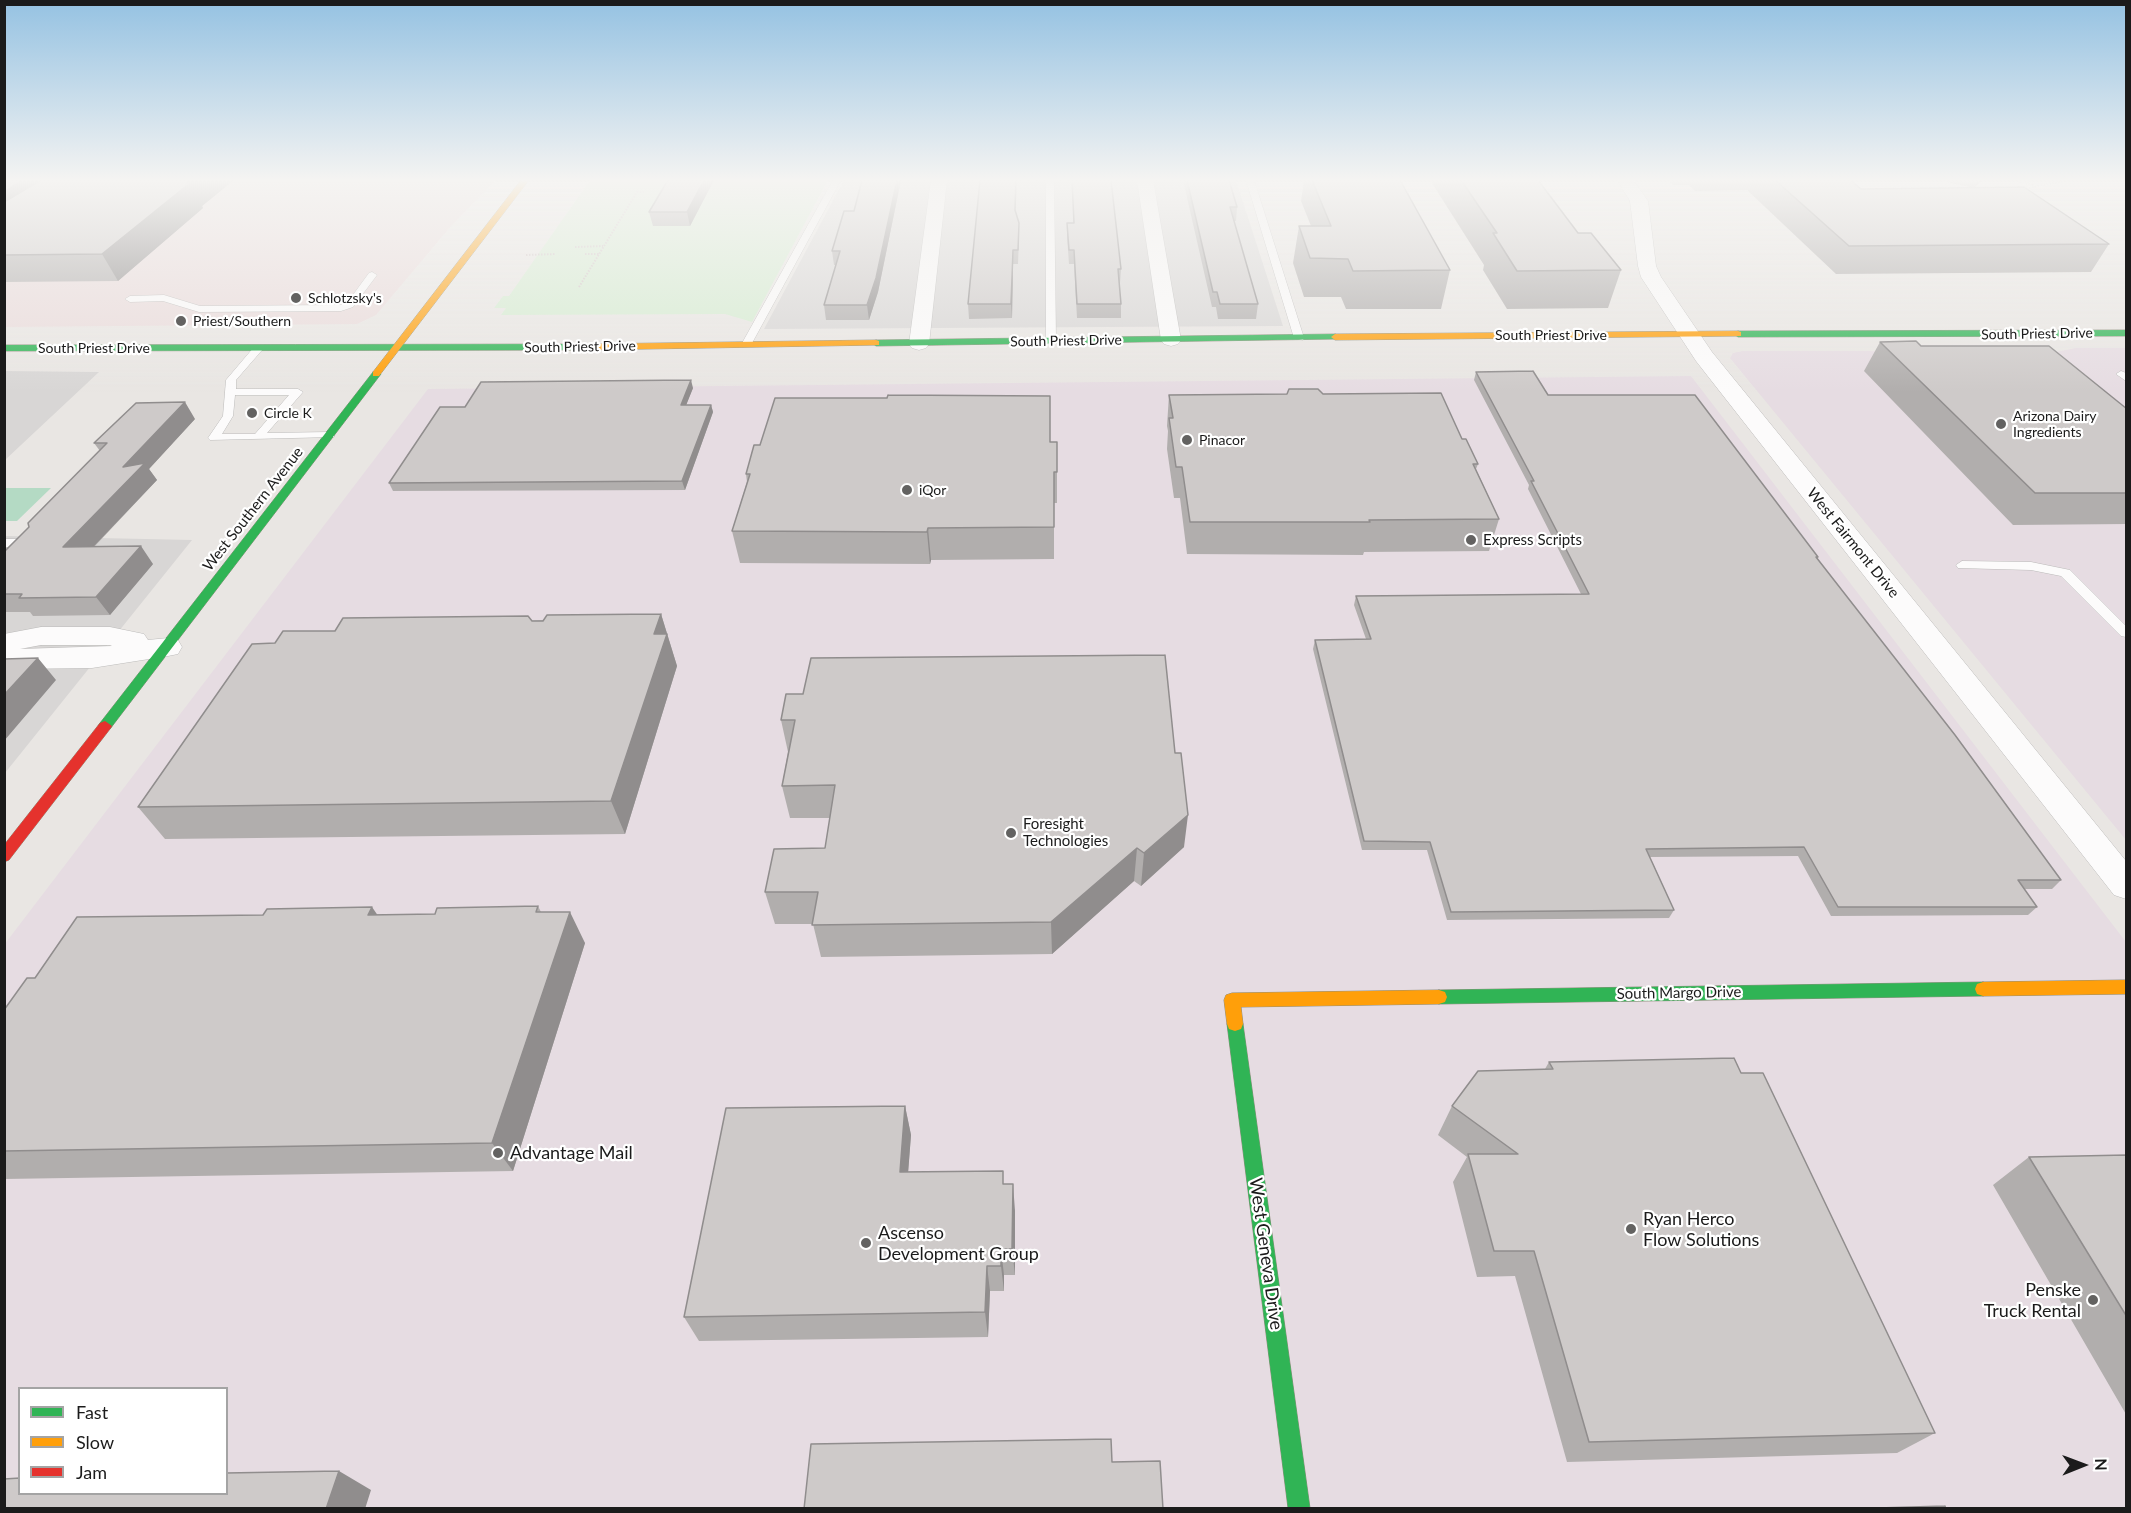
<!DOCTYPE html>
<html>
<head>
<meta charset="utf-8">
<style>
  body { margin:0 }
  #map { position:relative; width:2131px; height:1513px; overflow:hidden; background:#e9e6e3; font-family:Lato,sans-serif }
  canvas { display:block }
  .frame { position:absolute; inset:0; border:6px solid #1b1b1b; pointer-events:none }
  .legend { position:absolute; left:18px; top:1387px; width:210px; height:108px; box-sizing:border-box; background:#fff; border:2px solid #a4a4a4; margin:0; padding:8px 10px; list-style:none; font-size:18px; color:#1b1b1b }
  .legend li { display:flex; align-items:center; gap:12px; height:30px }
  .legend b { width:30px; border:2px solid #a4a4a4 }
  .north { position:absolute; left:2053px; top:1435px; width:60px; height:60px; -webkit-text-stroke:4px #fff; paint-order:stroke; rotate:89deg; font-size:16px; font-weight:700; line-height:24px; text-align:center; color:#1b1b1b }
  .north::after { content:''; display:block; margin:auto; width:21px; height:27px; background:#1b1b1b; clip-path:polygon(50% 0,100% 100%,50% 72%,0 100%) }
</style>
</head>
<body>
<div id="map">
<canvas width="2131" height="1513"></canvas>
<div class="frame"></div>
<ul class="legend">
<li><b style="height:8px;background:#30b455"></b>Fast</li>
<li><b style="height:8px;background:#ff9f0a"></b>Slow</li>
<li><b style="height:8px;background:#e5322d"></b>Jam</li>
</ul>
<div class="north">N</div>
</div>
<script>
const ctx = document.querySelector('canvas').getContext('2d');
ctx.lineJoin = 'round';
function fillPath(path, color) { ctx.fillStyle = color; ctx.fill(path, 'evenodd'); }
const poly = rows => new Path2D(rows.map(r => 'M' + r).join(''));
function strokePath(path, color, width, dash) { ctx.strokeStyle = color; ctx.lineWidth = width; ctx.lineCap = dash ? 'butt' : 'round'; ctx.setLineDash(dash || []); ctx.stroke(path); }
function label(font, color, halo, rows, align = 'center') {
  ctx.font = font + ' Lato,sans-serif'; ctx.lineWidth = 4.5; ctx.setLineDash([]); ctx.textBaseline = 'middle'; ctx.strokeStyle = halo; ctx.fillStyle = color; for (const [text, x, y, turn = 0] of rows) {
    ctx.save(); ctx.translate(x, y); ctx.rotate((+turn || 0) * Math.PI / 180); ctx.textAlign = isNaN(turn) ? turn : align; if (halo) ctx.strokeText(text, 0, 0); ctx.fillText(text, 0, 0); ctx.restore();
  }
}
fillPath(poly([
  [844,180,1236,180,1283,326,764,329],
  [5,371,99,372,5,460],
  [5,536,192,540,5,773]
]), '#d8d6d5');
fillPath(poly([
  [69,180,496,180,452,225,376,315,357,324,5,327,4,215]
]), '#eadbdb');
fillPath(poly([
  [2076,348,2126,348,2126,840,1730,358,1733,353,1743,351,1870,351,1954,356,2046,354],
  [1691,376,2126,942,2126,1508,5,1508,4,945,428,389],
  [20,1388,226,1388,226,1494,20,1494]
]), '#e6dce2');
fillPath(poly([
  [590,180,828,180,752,322,725,314,501,315,506,308,494,308,503,296,509,296]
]), '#d5ecd1');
fillPath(poly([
  [5,488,51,488,17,521,5,521]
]), '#b4dac4');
const lane = poly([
  [833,180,841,180,751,345,742,347,741,345,833,180],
  [1046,180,1054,180,1056,342,1051,345,1046,342,1046,180],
  [1246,180,1254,180,1304,338,1303,340,1294,338,1246,180],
  [372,272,377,275,353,307,341,311,199,312,163,301,130,302,125,299,130,296,164,295,200,306,340,305,347,303,369,273,372,272],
  [258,346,263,349,236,380,236,389,298,389,303,392,267,433,330,432,334,433,334,437,210,440,208,438,223,416,226,380,254,347,258,346],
  [235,395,289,395,255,434,222,434,233,416,235,395],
  [2121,371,2126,373,2126,381,2116,374,2121,371],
  [4,539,32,539,38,543,32,547,4,547,4,539],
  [1962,561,2031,562,2070,570,2126,626,2126,637,2121,636,2061,576,2031,570,1958,568,1956,565,1962,561]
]);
const street = poly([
  [931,180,947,180,929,344,926,348,919,350,912,348,909,344,931,180],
  [1137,180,1153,180,1181,340,1178,344,1171,346,1164,344,1161,340,1137,180],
  [1617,180,1633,180,1648,201,1656,266,1661,277,1712,352,2126,861,2126,899,2114,895,1696,361,1641,277,1638,266,1630,201,1617,180],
  [41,627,110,627,144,634,148,640,168,638,178,640,182,647,178,654,168,656,92,668,13,669,4,666,4,634,41,627],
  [41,645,110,645,112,646,20,649,41,645]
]);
const fast = poly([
  [2126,330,2126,336,1738,337,1734,334,1738,331,2126,330],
  [1335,334,1338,335,1338,339,876,346,872,343,876,340,1335,334],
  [4,345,588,344,593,347,588,350,4,351,4,345],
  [373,372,381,374,110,729,100,729,98,726,100,723,373,372],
  [1983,982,1989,984,1991,989,1989,994,1983,996,1439,1004,1433,1002,1431,997,1433,992,1439,990,1983,982],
  [1235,1017,1241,1019,1243,1024,1310,1508,1288,1508,1227,1024,1229,1019,1235,1017]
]);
const slow = poly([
  [521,180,529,180,379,376,373,376,373,372,521,180],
  [1738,331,1741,332,1741,336,1335,340,1331,337,1335,334,1738,331],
  [876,340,879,341,879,345,588,350,583,347,588,344,876,340],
  [2126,980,2126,994,1983,996,1977,994,1975,989,1977,984,1983,982,2126,980],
  [1439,990,1445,992,1447,997,1445,1002,1439,1004,1241,1007,1243,1024,1241,1029,1235,1031,1229,1029,1227,1024,1224,1000,1226,995,1232,993,1439,990]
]);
const jam = poly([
  [105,721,112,726,110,729,9,860,4,862,4,845,100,723,105,721]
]);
strokePath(lane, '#bcbbba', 1);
strokePath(street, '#bcbbba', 1);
strokePath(fast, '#908f7e', 1);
strokePath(slow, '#908f7e', 1);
strokePath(jam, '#908f7e', 1);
strokePath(poly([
  [2014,180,2033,185],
  [2023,189,2069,180],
  [575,247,603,246],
  [585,254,599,254],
  [526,255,556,254],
  [579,287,637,192,644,192]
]), '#d2c6c6', 2, [1.5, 1.5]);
fillPath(lane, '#fcfbfb');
fillPath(street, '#fcfbfb');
fillPath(fast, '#30b455');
fillPath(slow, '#ff9f0a');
fillPath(jam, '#e5322d');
fillPath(poly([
  [4,180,234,180,202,206,203,208,118,281,4,282],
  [668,180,714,180,690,226,653,226,649,212],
  [862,180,901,180,878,292,869,320,826,320,824,305,836,265,834,265,832,251,854,211],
  [1072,180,1111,180,1121,269,1120,283,1119,283,1121,304,1121,318,1077,318,1074,264,1069,264,1067,236,1067,223,1074,223],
  [1183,180,1229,180,1237,207,1236,221,1234,221,1258,304,1256,319,1218,319,1216,307,1212,307],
  [1304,180,1400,180,1450,270,1441,309,1346,309,1341,297,1304,297,1293,263,1299,226,1311,226,1301,201],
  [1430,180,1538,180,1578,233,1621,270,1608,308,1507,309,1483,270,1484,265],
  [1668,180,1850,180,1861,189,1972,188,1940,180,1982,180,1974,188,2109,244,2091,272,1836,274,1747,190,1695,191,1689,185,1673,185],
  [1016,212,1019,237,1018,264,1013,264,1012,318,969,319,968,304],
  [1880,342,1921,346,2127,409,2127,524,2013,525,1864,371],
  [1476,372,1548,395,1818,557,1817,559,2061,880,2052,889,2024,889,2037,907,2028,915,1831,916,1798,856,1650,857,1674,910,1669,918,1447,920,1427,850,1362,850,1313,649,1315,640,1366,639,1354,605,1356,596,1581,594,1528,489,1529,485,1474,380],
  [693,388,686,405,711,405,713,412,685,490,393,491,389,483,465,407],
  [1323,394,1462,439,1478,464,1476,469,1499,519,1489,551,1364,552,1363,555,1187,554,1180,498,1174,498,1167,449,1168,431,1167,426,1169,395],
  [195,419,149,469,157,480,94,547,153,564,110,615,33,616,30,612,4,612,4,551,29,527,100,451,94,443],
  [1051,442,1057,442,1057,503,1054,503,1054,559,931,560,930,564,740,563,732,531,747,482,746,474],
  [661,614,677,666,625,834,165,839,138,807,275,643,335,631],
  [786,694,1184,847,1141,886,1134,881,1052,954,821,957,813,924,775,924,765,892,825,848,830,818,790,818,782,786,788,752,781,720],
  [538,906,541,912,585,943,513,1171,4,1179,4,1010,35,978,377,915,435,914],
  [1549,1062,1741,1073,1935,1433,1897,1453,1567,1462,1515,1276,1477,1277,1453,1182,1467,1157,1438,1135,1452,1106,1545,1069],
  [905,1106,911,1135,908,1172,1004,1184,1015,1211,1015,1275,1004,1275,1004,1291,990,1291,988,1337,699,1341,684,1317],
  [2127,1155,2127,1416,1993,1185,2029,1157]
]), '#b1aead');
fillPath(poly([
  [22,180,82,180,4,228,4,192],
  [190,180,234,180,202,206,203,208,118,281,102,254],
  [704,180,714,180,690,226,687,212],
  [897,180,901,180,878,292,869,320,867,305],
  [1978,180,1982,180,1974,188],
  [1013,250,1013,264,1012,318,1011,304],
  [691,380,693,388,683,413,681,405],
  [185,402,195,419,149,469,157,480,76,565,63,547,123,467],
  [711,405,713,412,685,490,682,481],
  [928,528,931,560,930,564,927,532],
  [141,546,153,564,110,615,96,597],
  [661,614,677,666,625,834,611,801,654,634],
  [38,658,56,680,4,741,4,695],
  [1188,815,1184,847,1141,886,1144,853],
  [1137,848,1134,881,1052,954,1051,922],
  [372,907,394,939,368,915],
  [570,912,585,943,513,1171,492,1143],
  [905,1106,911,1135,906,1200,900,1172],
  [1013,1184,1015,1211,1015,1275,1012,1249],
  [1001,1249,1004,1275,1004,1291,1001,1266],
  [987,1266,990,1291,988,1337,985,1312],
  [339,1471,371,1490,365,1509,326,1509]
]), '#908d8d');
const building = poly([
  [4,180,22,180,4,192,4,180],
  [41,180,190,180,186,183,190,183,102,254,4,255,4,202,41,180],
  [668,180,704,180,687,212,649,212,668,180],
  [862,180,897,180,876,278,867,305,824,305,840,251,832,251,844,211,854,211,862,180],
  [980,180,1016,180,1015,210,1019,223,1018,250,1013,250,1011,304,968,304,980,180],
  [1072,180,1111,180,1121,269,1118,269,1121,304,1077,304,1074,250,1069,250,1067,223,1074,223,1072,180],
  [1187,180,1229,180,1237,207,1230,207,1258,304,1220,304,1217,292,1213,292,1187,180],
  [1312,180,1400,180,1450,270,1353,271,1348,259,1310,258,1299,226,1331,226,1312,180],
  [1461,180,1538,180,1578,233,1591,233,1621,270,1517,271,1493,233,1497,233,1461,180],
  [1775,180,1850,180,1861,189,2024,187,2109,244,1849,246,1775,180],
  [1916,341,1921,346,2049,346,2127,409,2127,493,2035,493,1880,342,1916,341],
  [1533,371,1548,395,1695,395,1818,557,1816,557,1955,735,2061,880,2018,880,2037,907,1838,907,1804,847,1646,849,1674,910,1451,912,1430,842,1364,841,1315,640,1371,639,1356,596,1589,594,1531,481,1534,481,1476,372,1533,371],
  [691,380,681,405,711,405,682,481,389,483,440,407,465,407,481,382,691,380],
  [1289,389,1318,389,1323,394,1441,393,1462,439,1466,439,1478,464,1473,464,1499,519,1369,520,1370,522,1190,522,1182,467,1176,467,1169,418,1173,418,1169,395,1287,394,1289,389],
  [888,395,1050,396,1050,442,1057,442,1057,472,1054,472,1054,527,928,528,927,532,732,531,750,474,746,474,754,445,760,445,775,398,887,398,888,395],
  [185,402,123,467,145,463,63,547,141,546,96,597,19,598,22,594,4,594,4,552,29,527,28,523,107,443,94,443,136,403,185,402],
  [661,614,654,634,667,634,611,801,138,807,252,644,275,643,283,631,335,631,343,618,528,616,532,621,543,621,547,615,661,614],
  [1165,655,1175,753,1181,753,1188,815,1144,853,1137,848,1051,922,812,925,818,892,765,892,774,849,825,848,835,785,782,786,795,720,781,720,786,694,803,694,811,658,1165,655],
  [38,658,4,695,4,659,38,658],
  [538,906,536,912,570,912,492,1143,4,1151,4,1010,27,978,35,978,77,917,263,915,267,909,372,907,368,915,435,914,437,908,538,906],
  [1734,1058,1741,1073,1763,1073,1935,1433,1589,1442,1534,1251,1494,1251,1468,1154,1518,1154,1452,1106,1478,1071,1553,1069,1549,1062,1734,1058],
  [905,1106,900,1172,1003,1171,1003,1184,1013,1184,1012,1249,1001,1249,1001,1266,987,1266,985,1312,684,1317,726,1108,905,1106],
  [2127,1155,2127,1317,2029,1157,2127,1155],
  [1111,1439,1112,1462,1160,1461,1163,1509,804,1509,811,1444,1111,1439],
  [339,1471,326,1509,4,1509,4,1479,20,1478,20,1494,226,1494,226,1473,339,1471],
  [1945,1506,1946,1509,1844,1509,1945,1506]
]);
fillPath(building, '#cecac9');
strokePath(building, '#908d8d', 1.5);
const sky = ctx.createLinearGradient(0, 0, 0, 392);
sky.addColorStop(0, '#95c2e2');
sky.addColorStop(0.46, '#f5f4f2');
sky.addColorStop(1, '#f5f4f200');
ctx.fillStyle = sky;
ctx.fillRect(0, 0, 2131, 392);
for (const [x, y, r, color] of [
  [296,298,6,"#636261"],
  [181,321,6,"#636261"],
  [252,413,6,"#636261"],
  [2001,424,6,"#636261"],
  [1187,440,6,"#636261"],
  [907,490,6,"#636261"],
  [1471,540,6,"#636261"],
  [1011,833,6,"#636261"],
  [498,1153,6,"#636261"],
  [1631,1229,6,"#636261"],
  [866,1243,6,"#636261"],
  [2093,1300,6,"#636261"]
]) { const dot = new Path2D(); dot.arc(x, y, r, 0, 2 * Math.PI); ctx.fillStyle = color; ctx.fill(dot); strokePath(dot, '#fff', 2); }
label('14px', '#1b1b1b', '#fff', [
  ["Schlotzsky's",308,298],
  ["Priest/Southern",193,321],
  ["Circle K",264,413],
  ["Arizona Dairy",2013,416],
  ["Ingredients",2013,432],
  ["Pinacor",1199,440],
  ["iQor",919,490]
], 'left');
label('14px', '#1b1b1b', '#fff', [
  ["South Priest Drive",2037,334,-1],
  ["South Priest Drive",1551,335],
  ["South Priest Drive",1066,341,-1],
  ["South Priest Drive",580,347,-1],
  ["South Priest Drive",94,348]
]);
label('15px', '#1b1b1b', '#fff', [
  ["West Southern Avenue",253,509,-52],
  ["West Fairmont Drive",1853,543,51],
  ["South Margo Drive",1679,993,-1]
]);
label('15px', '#1b1b1b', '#fff', [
  ["Express Scripts",1483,540],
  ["Foresight",1023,824],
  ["Technologies",1023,841]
], 'left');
label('18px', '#1b1b1b', '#fff', [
  ["Advantage Mail",510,1153],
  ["Ryan Herco",1643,1219],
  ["Flow Solutions",1643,1240],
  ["Ascenso",878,1233],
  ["Development Group",878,1254],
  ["Penske",2081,1290,"right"],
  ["Truck Rental",2081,1311,"right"]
], 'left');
label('18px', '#1b1b1b', '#fff', [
  ["West Geneva Drive",1266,1254,82]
]);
</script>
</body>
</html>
